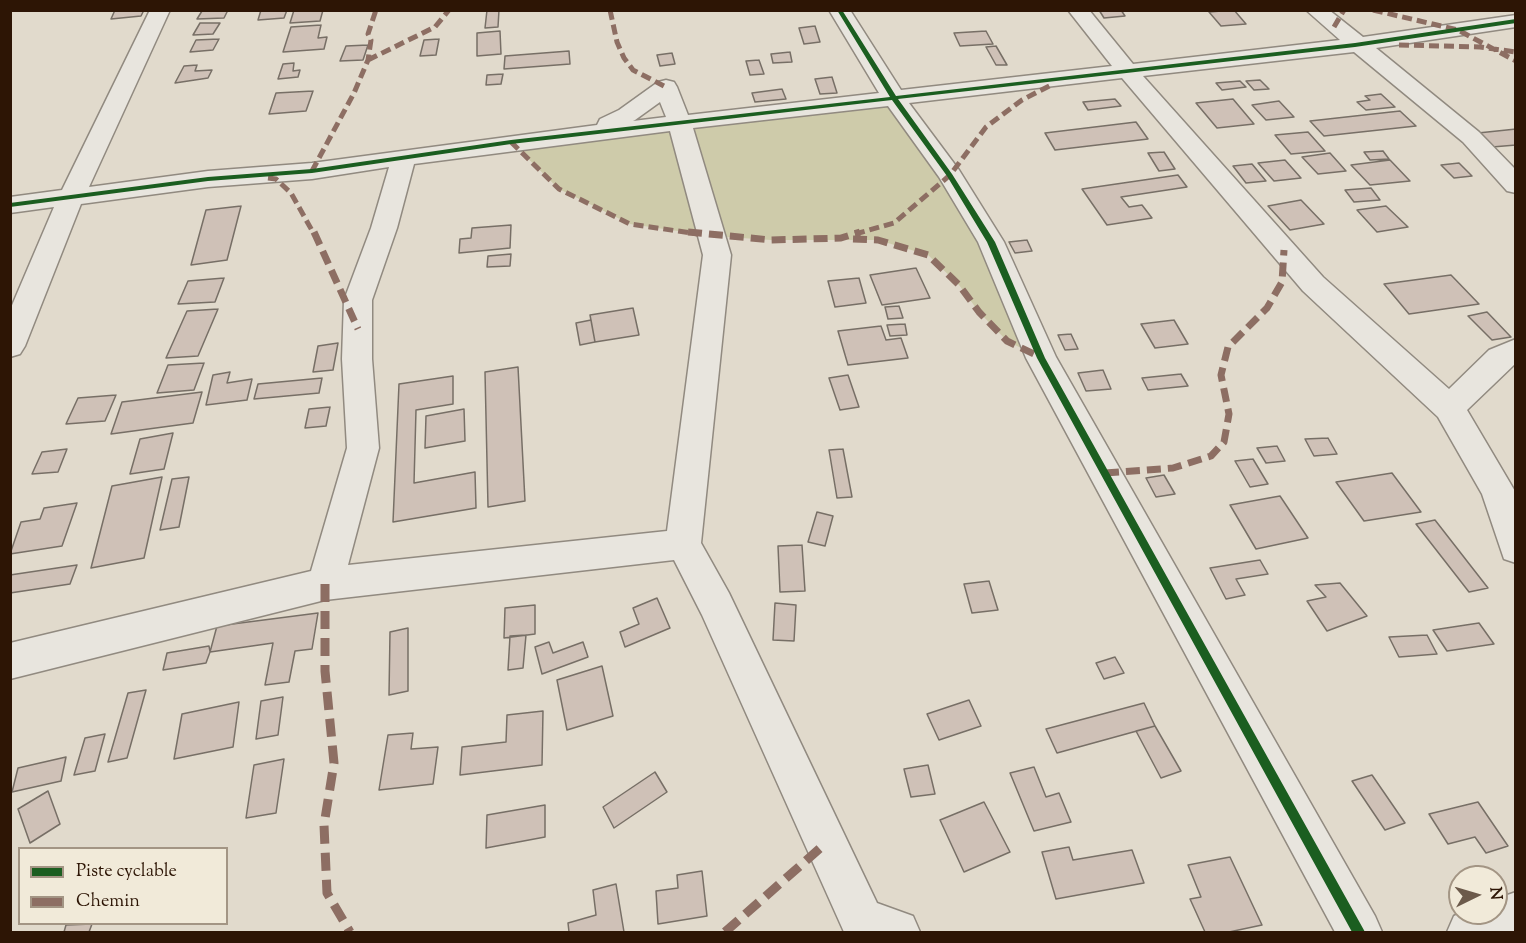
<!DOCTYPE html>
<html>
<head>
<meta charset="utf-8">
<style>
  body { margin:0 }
  #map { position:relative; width:1526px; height:943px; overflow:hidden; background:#e1dacc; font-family:"Sorts Mill Goudy",serif }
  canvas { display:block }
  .frame { position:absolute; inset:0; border:12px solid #2d1505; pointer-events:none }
  .legend { position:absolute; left:18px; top:847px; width:210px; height:78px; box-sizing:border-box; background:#f1ead9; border:2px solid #a39584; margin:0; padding:8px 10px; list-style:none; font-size:18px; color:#2d1505 }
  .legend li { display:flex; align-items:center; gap:12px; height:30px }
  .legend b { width:30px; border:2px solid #a39584 }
  .north { position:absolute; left:1448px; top:865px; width:60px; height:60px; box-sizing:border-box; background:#f1ead9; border:2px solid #a39584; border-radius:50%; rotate:85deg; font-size:16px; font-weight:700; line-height:24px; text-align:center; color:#2d1505 }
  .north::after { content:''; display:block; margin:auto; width:21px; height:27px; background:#6c5a4b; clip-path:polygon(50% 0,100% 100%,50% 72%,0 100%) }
</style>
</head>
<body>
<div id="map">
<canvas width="1526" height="943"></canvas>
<div class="frame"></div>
<ul class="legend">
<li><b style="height:8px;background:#1b5e20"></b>Piste cyclable</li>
<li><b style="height:8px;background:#8d6e63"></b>Chemin</li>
</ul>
<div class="north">N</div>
</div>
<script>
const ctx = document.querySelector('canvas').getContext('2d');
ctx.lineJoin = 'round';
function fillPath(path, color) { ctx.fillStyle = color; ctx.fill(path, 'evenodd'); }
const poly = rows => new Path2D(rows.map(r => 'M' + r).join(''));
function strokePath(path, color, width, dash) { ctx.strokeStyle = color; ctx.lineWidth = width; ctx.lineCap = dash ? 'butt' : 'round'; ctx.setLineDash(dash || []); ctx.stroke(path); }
fillPath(poly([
  [894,98,950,175,1041,358,1007,341,979,312,959,285,928,255,878,240,771,240,712,236,630,224,559,189,511,142]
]), '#cecbaa');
const building = poly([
  [115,10,144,10,141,16,111,19,115,10],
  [228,10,224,18,197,19,202,11,228,10],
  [261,10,287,10,284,18,258,20,261,10],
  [294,10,323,10,320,21,290,23,294,10],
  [487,10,499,10,498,27,485,28,487,10],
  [1099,10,1121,10,1125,16,1104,18,1099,10],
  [1234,10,1246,24,1221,26,1209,12,1234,10],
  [200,23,220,23,213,34,193,35,200,23],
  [321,25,318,38,327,37,324,49,283,52,291,27,321,25],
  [815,26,820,42,804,44,799,28,815,26],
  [500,31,501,54,477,56,477,33,500,31],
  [986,31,993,44,960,46,954,33,986,31],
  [219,39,213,50,190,52,196,40,219,39],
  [439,39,436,55,420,56,424,40,439,39],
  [368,45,363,60,340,61,346,46,368,45],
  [996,46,1007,65,996,65,986,47,996,46],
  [569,51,570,64,504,69,505,56,569,51],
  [790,52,792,62,773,63,771,54,790,52],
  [672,53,675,64,660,66,657,55,672,53],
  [759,60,764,74,750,75,746,61,759,60],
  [294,63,293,71,300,70,298,77,278,79,283,64,294,63],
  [197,65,195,71,212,70,208,78,175,83,184,66,197,65],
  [503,74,501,84,486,85,487,75,503,74],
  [832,77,837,93,820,94,815,79,832,77],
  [1260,80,1269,89,1254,90,1246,81,1260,80],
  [1240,81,1246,87,1222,90,1216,83,1240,81],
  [782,89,786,99,755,102,752,93,782,89],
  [313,91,306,111,269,114,276,93,313,91],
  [1381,94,1395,107,1366,110,1357,102,1370,100,1365,96,1381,94],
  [1115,99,1121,106,1088,110,1083,102,1115,99],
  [1233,99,1254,124,1217,128,1196,103,1233,99],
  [1279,101,1294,117,1266,120,1252,105,1279,101],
  [1400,111,1416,126,1324,136,1310,121,1400,111],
  [1136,122,1148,139,1055,150,1045,133,1136,122],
  [1516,129,1516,145,1492,147,1478,133,1516,129],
  [1308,132,1325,151,1291,154,1275,135,1308,132],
  [1383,151,1389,159,1370,160,1364,152,1383,151],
  [1164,152,1175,169,1159,171,1148,153,1164,152],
  [1330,153,1346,171,1318,174,1302,157,1330,153],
  [1285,160,1301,178,1274,181,1258,163,1285,160],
  [1390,160,1410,181,1370,185,1351,165,1390,160],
  [1459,163,1472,176,1454,178,1441,165,1459,163],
  [1252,164,1266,181,1246,183,1233,166,1252,164],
  [1178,175,1187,187,1121,197,1129,207,1142,205,1152,218,1107,225,1082,189,1178,175],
  [1371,188,1380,200,1354,202,1345,190,1371,188],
  [1301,200,1324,224,1290,230,1268,206,1301,200],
  [241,206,227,260,191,265,206,210,241,206],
  [1386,206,1408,227,1377,232,1357,210,1386,206],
  [511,225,510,248,459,253,460,239,471,238,472,228,511,225],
  [1027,240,1032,251,1015,253,1009,242,1027,240],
  [511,254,510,266,487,267,488,256,511,254],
  [916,268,930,298,882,305,870,275,916,268],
  [1451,275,1479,304,1409,314,1384,284,1451,275],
  [224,278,215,302,178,304,188,281,224,278],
  [859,278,866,303,835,307,828,281,859,278],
  [899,306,903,318,888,319,885,307,899,306],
  [633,308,639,335,595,342,590,315,633,308],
  [218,309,198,356,166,358,187,311,218,309],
  [1487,312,1511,337,1492,340,1468,316,1487,312],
  [591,320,595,342,580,345,576,323,591,320],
  [1174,320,1188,344,1155,348,1141,324,1174,320],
  [905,324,907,335,890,336,887,325,905,324],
  [881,326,886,340,901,338,908,358,848,365,838,331,881,326],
  [1071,334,1078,349,1065,350,1058,335,1071,334],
  [338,343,333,370,313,372,318,346,338,343],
  [204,363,194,390,157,393,168,365,204,363],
  [518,367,525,501,488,507,485,372,518,367],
  [1103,370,1111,389,1086,391,1078,373,1103,370],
  [230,372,227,383,252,379,247,400,206,405,213,375,230,372],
  [1181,374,1188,386,1148,390,1142,378,1181,374],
  [848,375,859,407,840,410,829,378,848,375],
  [453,376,453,404,416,410,414,483,475,472,476,508,393,522,399,384,453,376],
  [322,378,319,393,254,399,258,384,322,378],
  [202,392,193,423,111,434,122,402,202,392],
  [116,395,105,421,66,424,78,398,116,395],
  [330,407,326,426,305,428,309,409,330,407],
  [464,409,465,441,425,448,426,416,464,409],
  [173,433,164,469,130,474,140,439,173,433],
  [1328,438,1337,454,1314,456,1305,439,1328,438],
  [1277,446,1285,461,1266,463,1257,448,1277,446],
  [67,449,58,472,32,474,42,452,67,449],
  [843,449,852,497,837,498,829,450,843,449],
  [1253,459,1268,484,1250,487,1235,461,1253,459],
  [1392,473,1421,512,1364,521,1336,482,1392,473],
  [1164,475,1175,494,1156,497,1146,478,1164,475],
  [162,477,144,558,91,568,112,486,162,477],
  [189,477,179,527,160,530,172,479,189,477],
  [1280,496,1308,538,1256,549,1230,505,1280,496],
  [77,503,62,546,10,554,21,522,40,519,44,508,77,503],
  [817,512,833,516,825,546,808,542,817,512],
  [1435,520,1488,588,1469,592,1416,524,1435,520],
  [802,545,805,591,780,592,778,546,802,545],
  [1260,560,1268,574,1236,579,1245,595,1226,599,1210,568,1260,560],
  [77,565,70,584,10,593,10,575,77,565],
  [989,581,998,610,972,613,964,584,989,581],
  [1340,583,1367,616,1327,631,1307,601,1326,597,1315,585,1340,583],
  [657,598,670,628,625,647,620,632,639,624,633,608,657,598],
  [775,603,796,605,794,641,773,640,775,603],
  [535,605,535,634,504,638,505,608,535,605],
  [318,613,312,649,295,651,289,682,265,685,273,643,210,652,217,626,318,613],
  [1479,623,1494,644,1447,651,1433,630,1479,623],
  [408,628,408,691,389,695,390,632,408,628],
  [526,635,523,668,508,670,510,636,526,635],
  [1427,635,1437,654,1399,657,1389,637,1427,635],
  [549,642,553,653,583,642,588,657,542,674,535,647,549,642],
  [209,646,210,652,206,663,163,670,167,653,209,646],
  [1115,657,1124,673,1104,679,1096,663,1115,657],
  [602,666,613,716,567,730,557,680,602,666],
  [146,690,127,758,108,762,128,693,146,690],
  [283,697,278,735,256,739,261,701,283,697],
  [969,700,981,726,939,740,927,714,969,700],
  [239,702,233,747,174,759,182,714,239,702],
  [1144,703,1155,726,1057,753,1046,729,1144,703],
  [543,711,542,765,460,775,462,747,506,742,507,715,543,711],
  [1155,726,1181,771,1161,778,1136,731,1155,726],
  [413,733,411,749,438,747,433,784,379,790,388,735,413,733],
  [105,734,95,771,74,775,85,738,105,734],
  [66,757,61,781,12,792,18,768,66,757],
  [284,759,276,813,246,818,254,765,284,759],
  [928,765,935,794,911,797,904,769,928,765],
  [1034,767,1046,797,1059,793,1071,822,1034,831,1010,773,1034,767],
  [655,772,667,792,614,828,603,807,655,772],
  [1372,775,1405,823,1385,830,1352,781,1372,775],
  [48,791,60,824,30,843,18,809,48,791],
  [984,802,1010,852,964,872,940,820,984,802],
  [1478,802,1508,846,1486,853,1475,837,1448,844,1429,814,1478,802],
  [545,805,545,837,486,848,487,815,545,805],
  [1069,847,1073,860,1132,850,1144,883,1056,899,1042,852,1069,847],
  [1230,857,1262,925,1229,932,1205,932,1190,899,1201,897,1188,865,1230,857],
  [702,871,707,916,658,924,656,891,678,888,677,875,702,871],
  [616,884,624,932,569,932,568,923,596,915,593,890,616,884],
  [92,924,89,932,64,932,66,925,92,924]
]);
fillPath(building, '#cfc1b7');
strokePath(building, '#776f66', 1.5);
const minor = poly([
  [150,10,170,10,89,187,208,171,312,163,597,125,600,119,619,110,658,82,666,80,674,82,677,87,688,115,879,93,829,10,850,10,901,90,1112,66,1068,10,1089,10,1133,64,1340,40,1306,10,1329,10,1363,37,1516,15,1516,27,1376,48,1479,132,1516,170,1516,193,1507,191,1463,142,1354,52,1143,76,1323,277,1449,389,1489,350,1516,339,1516,363,1467,410,1516,493,1516,563,1504,559,1482,494,1438,417,1303,291,1122,78,909,103,959,170,1004,242,1056,357,1375,916,1382,932,1335,932,1026,358,978,242,939,177,888,106,693,128,731,255,701,543,729,593,877,903,913,916,920,932,844,932,702,615,674,560,325,600,10,679,10,643,311,571,347,448,342,359,344,300,371,228,389,167,312,179,208,187,81,204,25,346,20,354,10,357,10,310,54,207,10,213,10,197,62,190,150,10],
  [660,102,666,117,633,121,635,120,660,102],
  [670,131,703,255,667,531,348,565,379,448,372,359,372,300,397,228,414,164,670,131],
  [1516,892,1516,932,1447,932,1454,916,1461,913,1496,913,1496,899,1516,892]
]);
strokePath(minor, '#918a80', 3);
fillPath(minor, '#e8e5de');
strokePath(poly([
  [610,10,617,42,624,58,633,70,666,87],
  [1373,10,1458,30,1516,61],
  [1334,27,1344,10],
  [1399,45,1480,47,1516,52],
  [368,60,435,27,449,10],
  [511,142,559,189,630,224,698,234],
  [312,171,354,93,368,60,371,40,368,34,376,10],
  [268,178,276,179,291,193,314,234],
  [855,234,894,223,950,175,986,127,1022,100,1053,84]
]), '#8d6e63', 5, [10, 5]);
strokePath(poly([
  [314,232,358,329],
  [688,232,771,240,841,238,860,232],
  [853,239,878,240,928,255,959,285,979,312,1007,341,1040,357],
  [1105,473,1173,468,1211,456,1224,442,1229,414,1221,375,1228,347,1267,308,1282,282,1284,250]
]), '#8d6e63', 7, [14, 7]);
strokePath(poly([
  [325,584,325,671,334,763,324,825,327,893,350,932],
  [725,932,826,843]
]), '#8d6e63', 9, [18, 9]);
fillPath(poly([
  [837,10,842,10,896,96,1355,43,1516,19,1516,23,1355,47,898,99,952,174,995,242,1045,358,1365,932,1352,932,1037,358,987,242,947,176,892,100,511,144,312,173,208,181,10,207,10,203,208,177,312,169,511,140,890,97,837,10]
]), '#1b5e20');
</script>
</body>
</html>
